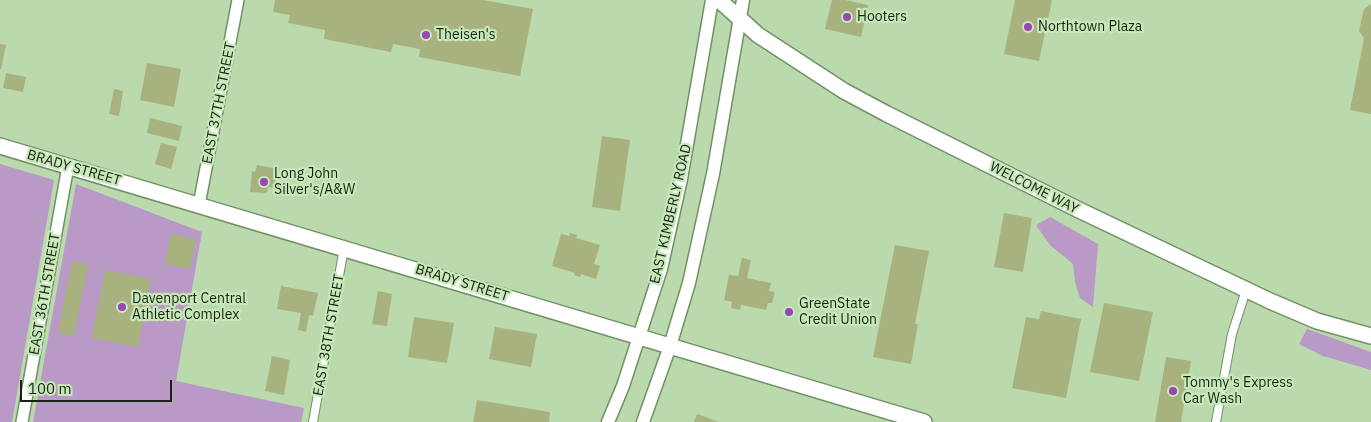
<!DOCTYPE html>
<html>
<head>
<meta charset="utf-8">
<style>
  body { margin:0 }
  #map { position:relative; width:1371px; height:422px; overflow:hidden; background:#badaad; font-family:"IBM Plex Sans",sans-serif }
  canvas { display:block }
  .scale { position:absolute; left:20px; top:380px; width:152px; height:22px; box-sizing:border-box; border:2px solid #172312; border-top:0; padding-left:6px; font-size:15px; line-height:18px; white-space:nowrap; color:#172312; -webkit-text-stroke:4px #c7e8b9; paint-order:stroke }
</style>
</head>
<body>
<div id="map">
<canvas width="1371" height="422"></canvas>
<div class="scale">100 m</div>
</div>
<script>
const ctx = document.querySelector('canvas').getContext('2d');
ctx.lineJoin = 'round';
function fillPath(path, color) { ctx.fillStyle = color; ctx.fill(path, 'evenodd'); }
const poly = rows => new Path2D(rows.map(r => 'M' + r).join(''));
function strokePath(path, color, width, dash) { ctx.strokeStyle = color; ctx.lineWidth = width; ctx.lineCap = dash ? 'butt' : 'round'; ctx.setLineDash(dash || []); ctx.stroke(path); }
function label(font, color, halo, rows, align = 'center') {
  ctx.font = font + ' "IBM Plex Sans",sans-serif'; ctx.lineWidth = 4.5; ctx.setLineDash([]); ctx.textBaseline = 'middle'; ctx.strokeStyle = halo; ctx.fillStyle = color; for (const [text, x, y, turn = 0] of rows) {
    ctx.save(); ctx.translate(x, y); ctx.rotate((+turn || 0) * Math.PI / 180); ctx.textAlign = isNaN(turn) ? turn : align; if (halo) ctx.strokeText(text, 0, 0); ctx.fillText(text, 0, 0); ctx.restore();
  }
}
fillPath(poly([
  [0,164,54,180,12,422,0,422],
  [76,184,202,232,176,381,304,408,301,422,33,422],
  [1050,217,1098,244,1093,307,1080,298,1075,282,1073,264,1050,245,1036,225],
  [1307,329,1371,352,1371,370,1323,356,1299,344]
]), '#b999c5');
fillPath(poly([
  [275,0,483,0,533,9,520,76,419,57,420,49,393,44,391,52,324,39,325,30,288,23,290,15,273,12],
  [832,0,845,0,868,5,861,37,825,29],
  [1015,0,1052,0,1039,61,1004,54],
  [1371,4,1371,114,1350,110,1364,38,1359,31,1364,9],
  [0,44,6,45,1,69,0,69],
  [147,63,181,69,174,107,140,100],
  [6,73,26,77,23,92,3,88],
  [114,89,123,91,119,116,109,114],
  [150,118,182,126,179,141,147,133],
  [602,136,630,140,620,211,592,207],
  [161,143,177,147,171,169,155,164],
  [257,165,278,169,274,188,268,187,267,192,264,193,250,192,252,171,255,172],
  [1004,213,1032,218,1023,272,994,267],
  [570,233,577,235,576,238,600,245,594,264,600,266,596,279,581,274,580,277,574,275,575,273,552,266,561,234,569,236],
  [171,234,196,239,190,269,165,264],
  [895,245,929,251,915,324,918,324,911,364,873,357],
  [742,258,751,260,747,278,771,283,769,291,775,292,772,303,768,303,766,310,741,305,740,310,731,308,732,302,724,300,729,275,738,276],
  [72,261,88,264,74,336,58,333],
  [105,270,151,279,138,347,92,338],
  [281,286,318,293,313,316,309,315,306,332,298,330,301,313,277,309],
  [378,291,392,294,387,326,372,324],
  [1104,303,1153,312,1139,381,1090,372],
  [1041,311,1081,319,1066,398,1012,388,1026,317,1039,319],
  [414,317,454,323,447,363,408,357],
  [495,327,537,334,531,367,489,359],
  [272,356,290,360,284,395,265,391],
  [1166,357,1191,361,1181,422,1155,422],
  [477,400,550,412,549,422,473,422],
  [697,414,719,422,694,422]
]), '#a8b27e');
const street = poly([
  [313,422,344,248],
  [1216,422,1232,334,1246,290]
]);
const secondary = poly([
  [199,205,238,0],
  [22,422,68,166]
]);
const primary = poly([
  [608,422,623,386,661,269,681,179,712,0],
  [643,422,670,346,689,283,713,174,743,0]
]);
const highway = poly([
  [719,0,758,35,844,91,887,114,1079,210,1270,301,1317,321,1371,336],
  [0,146,924,422]
]);
strokePath(street, '#729065', 10);
strokePath(secondary, '#729065', 14);
strokePath(primary, '#729065', 15);
strokePath(highway, '#729065', 18);
strokePath(street, '#fff', 8);
strokePath(secondary, '#fff', 11);
strokePath(primary, '#fff', 12);
strokePath(highway, '#fff', 15);
for (const [x, y, r, color] of [
  [847,17,5,"#9946b5"],
  [1028,27,5,"#9946b5"],
  [426,35,5,"#9946b5"],
  [264,182,5,"#9946b5"],
  [122,307,5,"#9946b5"],
  [789,312,5,"#9946b5"],
  [1173,391,5,"#9946b5"]
]) { const dot = new Path2D(); dot.arc(x, y, r, 0, 2 * Math.PI); ctx.fillStyle = color; ctx.fill(dot); strokePath(dot, '#c7e8b9', 2); }
label('14px', '#172312', '#c7e8b9', [
  ["Hooters",857,17],
  ["Northtown Plaza",1038,27],
  ["Theisen's",436,35],
  ["Long John",274,174],
  ["Silver's/A&W",274,190],
  ["Davenport Central",132,299],
  ["Athletic Complex",132,315],
  ["GreenState",799,304],
  ["Credit Union",799,320],
  ["Tommy's Express",1183,383],
  ["Car Wash",1183,399]
], 'left');
label('14px', '#172312', '#c7e8b9', [
  ["EAST 37TH STREET",219,103,-79],
  ["BRADY STREET",74,168,16],
  ["WELCOME WAY",1034,188,27],
  ["EAST KIMBERLY ROAD",671,214,-77],
  ["BRADY STREET",462,283,17],
  ["EAST 36TH STREET",45,294,-80],
  ["EAST 38TH STREET",329,335,-80]
]);
</script>
</body>
</html>
